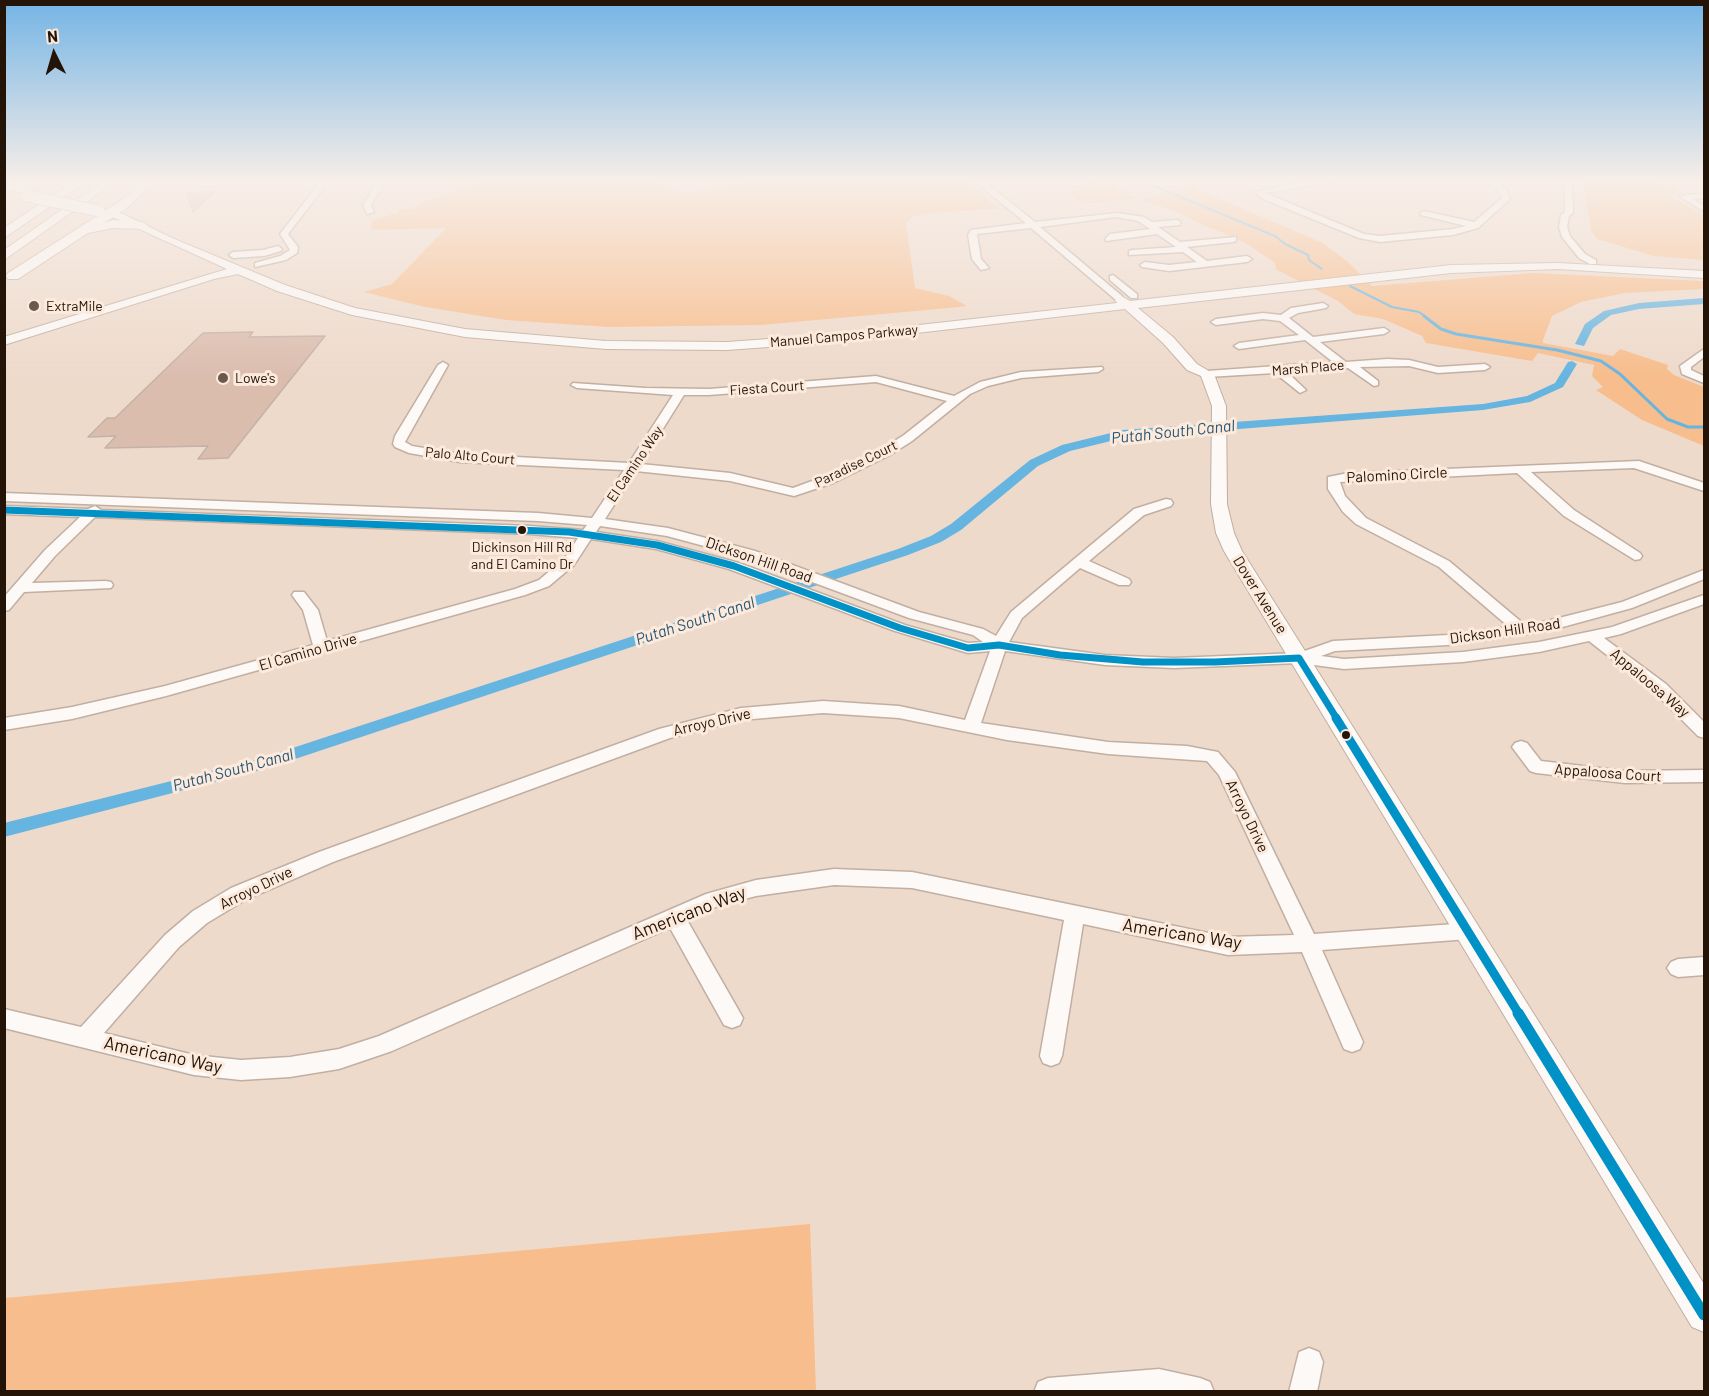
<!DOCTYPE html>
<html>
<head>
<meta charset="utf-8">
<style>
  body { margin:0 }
  #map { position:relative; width:1709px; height:1396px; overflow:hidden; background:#eedacb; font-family:Barlow,sans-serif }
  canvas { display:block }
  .frame { position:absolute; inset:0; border:6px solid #231407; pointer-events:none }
  .north { position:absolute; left:24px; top:24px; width:60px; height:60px; -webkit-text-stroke:4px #fceadc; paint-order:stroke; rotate:355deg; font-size:16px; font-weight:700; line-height:24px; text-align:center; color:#231407 }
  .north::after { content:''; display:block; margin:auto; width:21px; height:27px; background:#231407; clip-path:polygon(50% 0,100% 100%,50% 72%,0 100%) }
</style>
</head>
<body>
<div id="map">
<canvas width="1709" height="1396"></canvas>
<div class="frame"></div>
<div class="north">N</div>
</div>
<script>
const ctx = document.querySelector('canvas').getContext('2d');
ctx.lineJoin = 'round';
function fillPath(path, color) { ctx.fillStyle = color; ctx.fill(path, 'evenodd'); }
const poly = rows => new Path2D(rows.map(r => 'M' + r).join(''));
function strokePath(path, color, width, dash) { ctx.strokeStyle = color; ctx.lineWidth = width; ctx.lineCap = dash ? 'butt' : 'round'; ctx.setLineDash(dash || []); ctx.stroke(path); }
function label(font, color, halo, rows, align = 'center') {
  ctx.font = font + ' Barlow,sans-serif'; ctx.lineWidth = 6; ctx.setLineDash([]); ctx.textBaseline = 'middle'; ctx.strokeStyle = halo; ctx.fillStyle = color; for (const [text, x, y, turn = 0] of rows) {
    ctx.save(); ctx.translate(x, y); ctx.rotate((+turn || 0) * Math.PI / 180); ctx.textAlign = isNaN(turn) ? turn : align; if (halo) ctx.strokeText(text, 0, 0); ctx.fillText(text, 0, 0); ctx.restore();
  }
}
fillPath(poly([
  [485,181,658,181,679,193,704,191,751,181,964,181,980,191,998,209,932,213,914,216,906,223,915,288,949,296,967,306,949,308,761,325,608,327,506,320,425,307,364,292,392,284,446,228,371,230,371,221,397,213,399,209,412,209,425,201],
  [1583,181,1659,181,1683,193,1671,194,1670,197,1704,214,1704,260,1654,256,1597,239,1591,231],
  [1114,186,1135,198,1085,204,1065,192],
  [1191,187,1321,242,1347,261,1372,286,1533,273,1704,281,1704,289,1625,293,1581,302,1552,316,1543,340,1543,343,1613,356,1620,349,1668,365,1667,369,1674,375,1704,387,1704,446,1642,420,1596,390,1603,387,1592,376,1594,365,1538,353,1532,361,1426,343,1422,336,1383,319,1354,314,1338,301,1277,270,1274,262,1245,243,1219,231,1209,228,1177,212,1140,200],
  [810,1224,816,1391,5,1391,5,1298]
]), '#f7bd8c');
strokePath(poly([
  [1072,181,1088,183,1123,181],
  [1142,181,1275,236,1285,244,1308,255,1309,260,1322,269],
  [1350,286,1392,307,1419,312,1426,317]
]), '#66b4e0', 2);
strokePath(poly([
  [1424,316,1441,329,1456,334,1557,350,1601,361,1620,374,1667,419,1688,427,1704,427]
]), '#66b4e0', 3);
fillPath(poly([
  [1704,298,1704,304,1639,309,1611,315,1593,328,1584,346,1575,344,1585,324,1604,311,1639,303,1704,298],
  [1572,361,1577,364,1563,387,1530,402,1483,410,1123,438,1070,451,1038,466,961,530,941,542,908,555,268,768,4,837,4,823,259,759,898,549,931,536,951,524,1030,460,1062,445,1123,430,1483,404,1527,396,1555,383,1568,362,1572,361]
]), '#66b4e0');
const building = poly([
  [213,192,214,192,193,212,187,193,213,192],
  [253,332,249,337,325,336,228,458,198,459,208,446,105,448,116,436,88,437,107,418,115,418,203,333,253,332]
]);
fillPath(building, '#dbbdae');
strokePath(building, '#c4b1a7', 1.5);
const minor = poly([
  [315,181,323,181,325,186,288,234,298,247,297,253,286,260,255,267,255,263,280,256,290,250,280,234,317,186,315,181],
  [378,181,386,181,371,205,374,212,367,214,363,205,378,181],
  [974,181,984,181,1035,222,1117,213,1144,217,1152,222,1177,220,1180,221,1180,225,1158,227,1180,242,1236,237,1236,241,1233,242,1187,247,1207,261,1247,256,1252,259,1247,262,1169,271,1142,267,1140,265,1145,262,1169,265,1197,262,1183,252,1129,255,1129,251,1132,250,1176,247,1157,234,1106,241,1105,239,1110,234,1150,229,1138,221,1117,217,1040,227,1122,296,1122,300,1116,300,1031,228,977,234,981,259,989,268,981,270,972,259,968,235,971,230,1026,223,974,181],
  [1340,181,1265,193,1364,234,1380,236,1453,229,1466,226,1421,215,1420,213,1424,211,1474,222,1502,198,1500,193,1487,181,1496,181,1507,190,1510,199,1478,228,1453,235,1380,242,1359,238,1261,198,1255,192,1294,183,1340,181],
  [1564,181,1572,181,1573,213,1569,216,1567,227,1570,236,1585,254,1596,260,1596,264,1590,264,1579,258,1562,237,1559,227,1561,215,1565,212,1564,181],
  [1704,194,1704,198,1693,199,1704,206,1704,211,1680,197,1684,195,1704,194],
  [278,246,282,249,281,251,264,256,233,258,229,255,233,252,263,250,278,246],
  [1113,275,1137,294,1137,298,1131,298,1110,280,1110,276,1113,275],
  [1323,303,1328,306,1326,308,1298,313,1289,318,1313,337,1384,328,1389,331,1384,334,1320,342,1346,362,1387,359,1409,360,1438,367,1485,364,1490,367,1485,370,1438,373,1409,366,1360,367,1378,381,1378,385,1374,386,1348,368,1287,372,1306,390,1300,393,1275,373,1207,377,1202,374,1207,371,1333,362,1305,340,1239,349,1234,346,1239,343,1299,335,1280,321,1263,319,1216,325,1211,322,1216,319,1263,313,1281,315,1291,308,1323,303],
  [1704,349,1704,357,1691,367,1691,370,1704,376,1704,383,1682,374,1680,366,1704,349],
  [443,362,448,365,405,442,412,446,460,454,629,463,673,395,577,388,571,385,573,383,645,388,709,389,876,376,954,396,980,382,1021,372,1102,367,1103,369,1098,372,1021,378,988,386,970,394,912,441,890,455,833,483,794,496,730,481,636,471,605,519,668,528,755,551,919,612,983,629,996,636,1011,612,1134,509,1166,499,1171,500,1173,503,1171,506,1144,515,1089,561,1129,579,1131,582,1129,585,1119,585,1080,568,1022,618,1009,642,1105,655,1174,658,1299,653,1333,641,1448,635,1509,627,1439,567,1356,524,1343,512,1328,489,1328,477,1348,473,1639,461,1704,483,1704,491,1634,468,1531,472,1574,510,1640,553,1642,556,1640,559,1635,560,1564,516,1517,473,1340,482,1345,496,1366,518,1449,561,1525,625,1547,621,1622,602,1704,570,1704,579,1632,608,1548,631,1448,645,1335,651,1321,656,1344,659,1463,652,1539,642,1612,627,1704,595,1704,604,1621,634,1604,638,1666,684,1704,722,1704,738,1698,736,1654,692,1589,641,1539,652,1463,662,1344,669,1299,663,1174,668,1105,665,1005,651,981,723,1108,742,1187,746,1218,752,1235,772,1314,934,1469,923,1476,925,1479,931,1476,937,1469,939,1322,950,1363,1042,1360,1049,1352,1052,1344,1049,1302,952,1228,955,1083,924,1062,1056,1059,1063,1051,1066,1043,1063,1040,1056,1064,920,912,888,834,885,756,896,718,906,687,920,743,1018,740,1025,732,1028,724,1025,670,928,392,1051,339,1069,290,1077,241,1080,194,1075,4,1028,4,1009,81,1027,165,935,193,911,231,888,319,852,659,729,741,708,823,701,899,706,965,720,990,651,968,653,895,631,729,569,656,549,591,539,574,565,549,586,525,595,166,696,72,719,4,730,4,718,72,707,165,686,313,645,303,610,292,595,294,592,304,592,318,610,327,641,515,589,539,580,564,559,578,538,530,534,95,517,55,556,32,583,106,581,111,582,113,585,111,588,24,592,9,610,4,611,4,597,45,550,80,517,4,514,4,506,88,509,95,506,101,510,530,526,583,530,587,525,538,521,4,501,4,493,538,513,592,518,624,470,460,462,409,453,395,447,393,444,395,436,438,365,443,362],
  [876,382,947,401,904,435,882,449,823,477,793,488,730,473,641,464,684,395,709,395,876,382],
  [600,526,667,536,745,557,909,618,973,635,983,642,968,643,905,625,739,563,657,541,596,532,600,526],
  [823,713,899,718,1007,740,1108,754,1207,761,1219,775,1294,935,1228,937,912,872,834,869,756,880,706,894,379,1036,339,1049,290,1057,241,1060,194,1055,104,1033,179,947,207,923,245,900,333,862,670,738,741,720,823,713],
  [1521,741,1527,743,1541,761,1625,771,1704,770,1704,782,1625,783,1536,773,1530,771,1512,747,1515,743,1521,741],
  [1704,957,1704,975,1678,977,1671,974,1667,968,1671,962,1678,959,1704,957],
  [1309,1348,1319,1352,1323,1362,1317,1392,1289,1392,1299,1352,1309,1348],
  [1159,1369,1200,1378,1210,1382,1214,1392,1034,1392,1038,1382,1048,1378,1159,1369]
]);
const major = poly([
  [4,183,37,190,38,192,33,195,4,189,4,183],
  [99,208,123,214,172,238,285,285,355,308,465,329,606,341,727,342,838,334,1117,303,1115,300,1121,296,1130,301,1451,265,1558,263,1704,271,1704,278,1558,269,1451,273,1138,308,1173,337,1197,364,1214,374,1226,406,1227,504,1234,533,1242,551,1704,1284,1704,1332,1692,1327,1224,551,1216,533,1211,504,1212,406,1201,376,1187,370,1163,343,1125,309,838,342,727,350,606,349,465,337,352,315,277,291,238,274,214,279,4,345,4,337,227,269,115,218,95,213,94,211,99,208]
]);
const highway = poly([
  [74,181,87,181,4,238,4,228,74,181],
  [103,181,116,181,4,260,4,250,103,181],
  [144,181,156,181,127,208,104,223,113,220,141,222,145,223,147,226,145,229,113,228,88,233,18,279,8,279,6,276,8,273,119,202,144,181]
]);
strokePath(minor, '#c0afa2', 3);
strokePath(major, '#c0afa2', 2);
strokePath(highway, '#c0afa2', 2);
fillPath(minor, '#fcf9f7');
fillPath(major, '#fcf9f7');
fillPath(highway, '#fcf9f7');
const majorBridge = poly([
  [27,196,99,211]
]);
strokePath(majorBridge, '#c0afa2', 13, []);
strokePath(majorBridge, '#fcf9f7', 11);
strokePath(poly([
  [4,510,569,532,657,545,734,566,900,628,968,648,999,645,1060,655,1143,662,1215,662,1299,658,1337,719]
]), '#0092c6', 7);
strokePath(poly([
  [1336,718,1519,1014]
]), '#0092c6', 9);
strokePath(poly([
  [1518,1013,1704,1315]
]), '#0092c6', 11);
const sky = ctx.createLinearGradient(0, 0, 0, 377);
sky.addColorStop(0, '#74b4e5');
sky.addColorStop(0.48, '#f7eee8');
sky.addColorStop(1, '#f7eee800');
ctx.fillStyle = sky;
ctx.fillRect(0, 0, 1709, 377);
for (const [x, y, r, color] of [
  [34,306,6,"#6a594c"],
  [223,378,6,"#6a594c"],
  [522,530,5,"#231407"],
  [1346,735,5,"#231407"]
]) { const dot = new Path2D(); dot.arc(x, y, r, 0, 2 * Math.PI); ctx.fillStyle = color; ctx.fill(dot); strokePath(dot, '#fceadc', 2); }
label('14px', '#231407', '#fceadc', [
  ["ExtraMile",46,306],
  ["Lowe's",235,378]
], 'left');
label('14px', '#231407', '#fceadc', [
  ["Manuel Campos Parkway",844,336,-5],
  ["Marsh Place",1308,368,-5],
  ["Fiesta Court",767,388,-4],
  ["Palo Alto Court",470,456,5],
  ["El Camino Way",635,464,-56],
  ["Paradise Court",856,464,-26]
]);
label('14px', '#231407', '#fceadc', [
  ["Dickinson Hill Rd",522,547],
  ["and El Camino Dr",522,564]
]);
label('15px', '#231407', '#fceadc', [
  ["Palomino Circle",1397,475,-3],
  ["Dickson Hill Road",759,560,19],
  ["Dover Avenue",1260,595,58],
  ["Dickson Hill Road",1505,631,-8],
  ["El Camino Drive",308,652,-16],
  ["Appaloosa Way",1650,683,40],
  ["Arroyo Drive",712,722,-13],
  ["Appaloosa Court",1608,773,4],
  ["Arroyo Drive",1247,816,64],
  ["Arroyo Drive",256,888,-26]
]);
label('italic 16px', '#285572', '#fceadc', [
  ["Putah South Canal",1173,432,-6],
  ["Putah South Canal",695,621,-18],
  ["Putah South Canal",233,770,-15]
]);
label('18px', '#231407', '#fceadc', [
  ["Americano Way",689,913,-21],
  ["Americano Way",1182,934,9],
  ["Americano Way",163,1055,12]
]);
</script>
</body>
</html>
